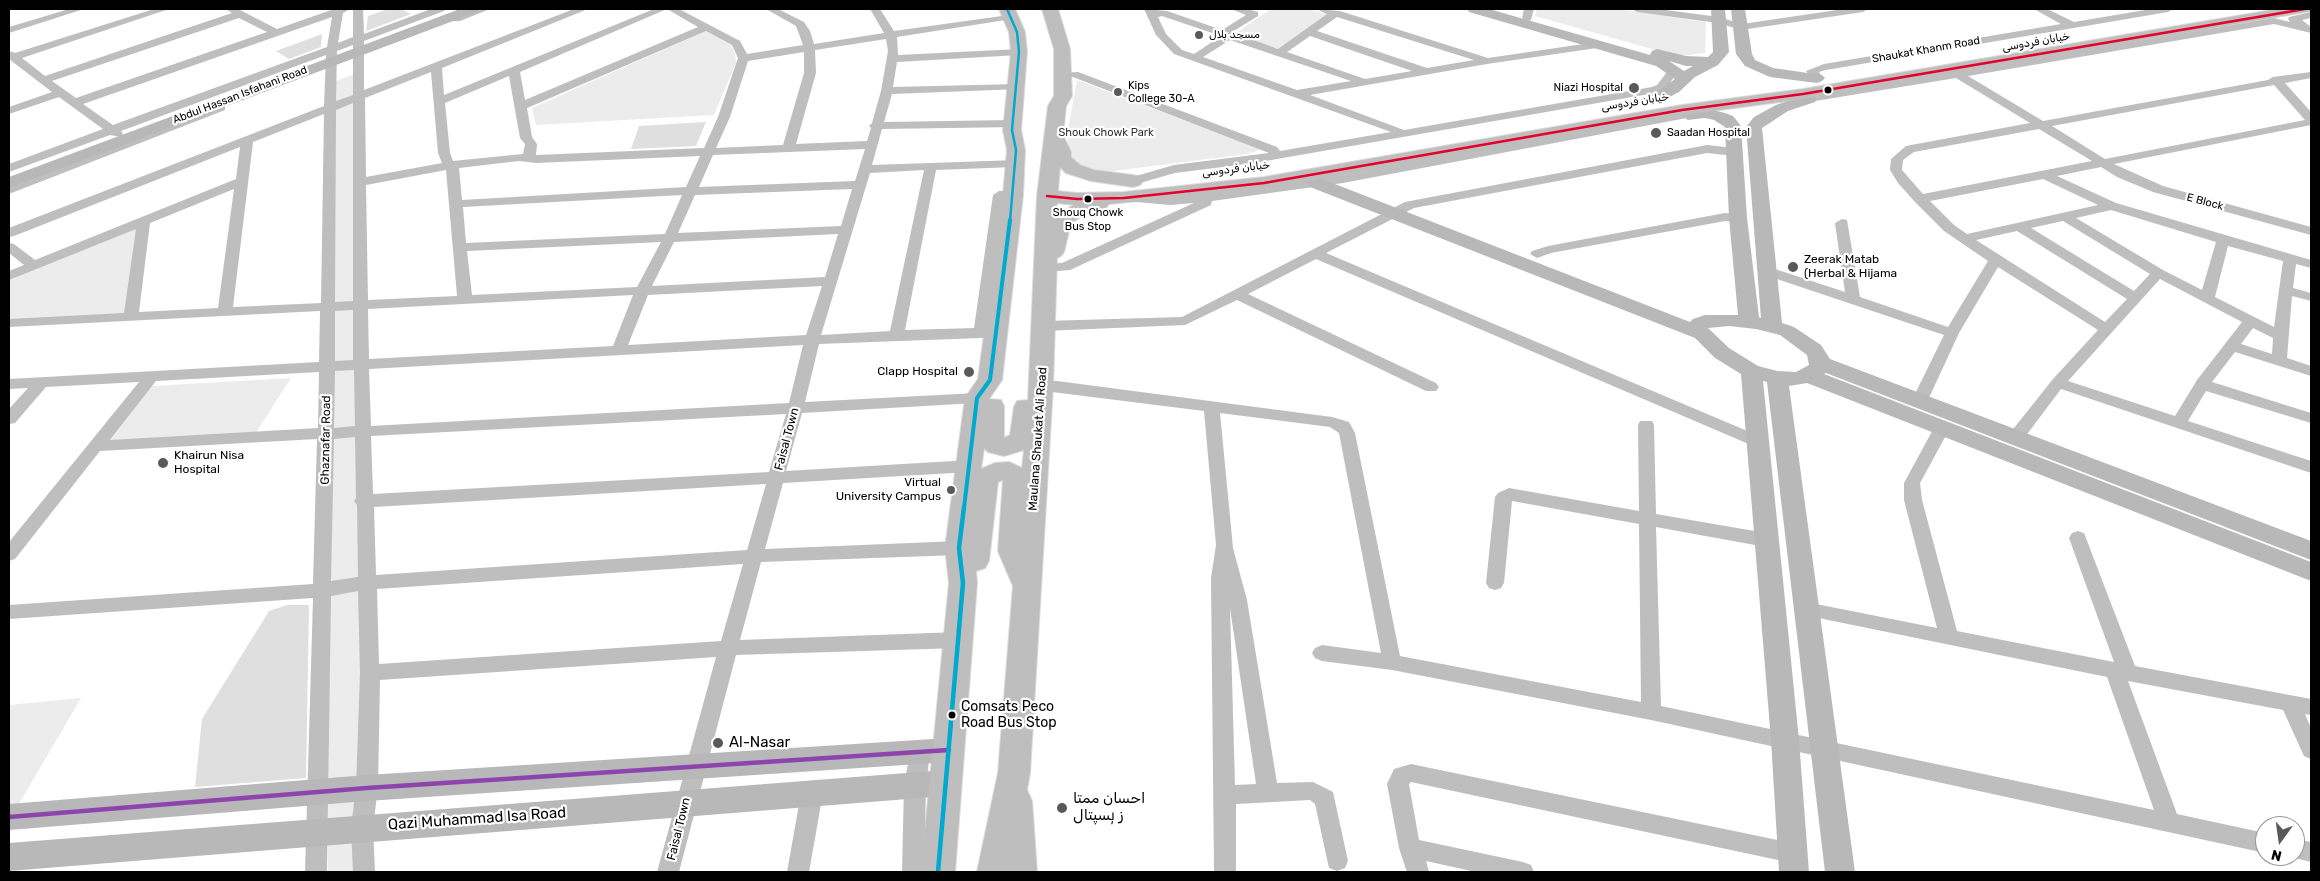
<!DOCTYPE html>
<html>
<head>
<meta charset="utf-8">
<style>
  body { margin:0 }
  #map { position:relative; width:2320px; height:881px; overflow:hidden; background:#fff; font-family:Rubik,sans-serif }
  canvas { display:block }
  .frame { position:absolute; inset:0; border:10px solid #000; pointer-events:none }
  .north { position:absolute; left:2255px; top:816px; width:50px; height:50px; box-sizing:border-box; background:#fff; border:1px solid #999; border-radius:50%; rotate:194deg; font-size:14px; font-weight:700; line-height:20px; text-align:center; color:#000 }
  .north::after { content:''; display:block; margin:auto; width:18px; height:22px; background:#595959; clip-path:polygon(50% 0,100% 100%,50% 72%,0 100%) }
</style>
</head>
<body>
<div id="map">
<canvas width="2320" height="881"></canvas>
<div class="frame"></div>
<div class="north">N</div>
</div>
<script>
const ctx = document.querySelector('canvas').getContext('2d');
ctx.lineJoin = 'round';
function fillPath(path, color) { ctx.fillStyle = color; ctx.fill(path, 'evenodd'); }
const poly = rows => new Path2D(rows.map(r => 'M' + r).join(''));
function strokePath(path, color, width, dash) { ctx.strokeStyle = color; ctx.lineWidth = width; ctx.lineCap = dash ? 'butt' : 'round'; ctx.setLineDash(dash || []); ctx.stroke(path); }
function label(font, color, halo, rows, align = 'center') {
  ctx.font = font + ' Rubik,Cairo,sans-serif'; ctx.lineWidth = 4.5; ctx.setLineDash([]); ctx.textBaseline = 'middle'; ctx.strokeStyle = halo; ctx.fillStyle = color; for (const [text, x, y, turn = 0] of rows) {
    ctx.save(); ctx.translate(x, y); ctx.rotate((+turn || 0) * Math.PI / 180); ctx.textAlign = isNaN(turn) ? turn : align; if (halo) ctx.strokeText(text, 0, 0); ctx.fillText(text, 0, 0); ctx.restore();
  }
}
fillPath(poly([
  [1271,9,1308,9,1327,14,1279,49,1233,35],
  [1537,9,1619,9,1706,22,1705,53,1677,56,1535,16],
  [706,31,731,45,735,54,736,63,714,115,536,125,532,108],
  [357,73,367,872,328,872,331,83],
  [1077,80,1258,148,1259,150,1247,154,1106,172,1092,170,1080,165,1072,158,1069,152,1067,134],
  [144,222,131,317,9,323,9,276],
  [291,378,255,434,110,441,152,386],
  [81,698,16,809,9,809,9,705]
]), '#ececec');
fillPath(poly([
  [388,9,401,9,411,14,366,31,368,16],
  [322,34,321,47,289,59,276,51],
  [706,122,696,146,631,149,639,126],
  [287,605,309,605,306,778,195,787,202,719,269,611]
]), '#dfdfdf');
const primary = poly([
  [999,9,1015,9,1025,32,1027,52,1021,130,1025,150,1023,195,1002,380,989,399,1001,400,1004,406,1004,438,1010,435,1014,407,1017,401,1028,400,1037,196,1048,106,1054,96,1054,49,1042,9,1058,9,1070,49,1072,96,1066,106,1063,135,1071,152,1071,157,1080,165,1094,170,1133,175,1140,177,1143,181,1140,185,1133,187,1091,181,1066,173,1060,167,1058,191,1077,193,1124,192,1264,177,1682,105,1803,89,2278,9,2311,9,2311,11,1803,99,1682,115,1264,189,1109,204,1106,208,1088,213,1071,223,1064,252,1061,256,1057,258,1053,386,1030,773,1027,790,1032,801,1037,872,977,872,998,773,1013,586,998,551,1003,480,998,482,989,561,985,568,976,571,977,583,955,872,921,872,949,583,945,548,965,398,978,379,1003,195,1007,150,1003,130,1011,52,1009,32,999,9],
  [1057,203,1074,205,1056,215,1057,203],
  [984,448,988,452,1004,456,1024,450,1022,468,1009,462,995,463,981,469,984,448]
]);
strokePath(primary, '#dbdbdb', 2);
fillPath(poly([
  [69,9,84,9,9,33,9,27,69,9],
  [154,9,169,9,22,58,45,76,232,13,226,9,238,9,277,29,334,9,350,9,343,13,338,43,353,37,353,9,363,9,364,34,431,9,445,9,444,11,364,41,364,90,574,9,588,9,442,68,444,95,654,9,679,9,740,41,747,54,803,45,796,26,766,9,778,9,804,22,810,31,814,44,884,33,870,9,880,9,894,31,1016,14,1016,18,1012,19,897,37,898,55,1019,49,1024,52,1019,55,897,62,893,87,1017,84,1021,85,1021,89,892,94,884,122,1012,120,1018,124,1016,127,882,129,872,165,1018,160,1020,163,1014,167,936,170,905,330,974,328,993,195,999,191,1013,191,1019,195,1018,198,1005,199,989,328,1001,329,1003,332,996,337,981,338,819,344,805,402,977,393,983,394,985,398,983,402,977,403,802,413,786,471,970,460,976,462,978,466,976,470,970,472,783,483,765,549,959,541,965,543,968,548,965,553,959,555,761,562,740,640,959,632,966,635,969,640,966,645,959,648,736,655,679,872,657,872,716,657,380,680,378,788,373,827,375,872,353,872,351,827,356,788,360,673,358,591,331,596,327,872,305,872,313,598,9,619,9,605,313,584,317,439,100,451,15,559,9,561,9,542,139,382,46,387,15,423,9,424,9,409,28,388,9,389,9,379,319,362,320,311,9,327,9,319,124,313,136,229,9,280,9,271,24,265,9,253,9,243,14,244,35,260,236,179,240,147,14,236,9,237,9,228,324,106,326,55,121,131,123,134,121,137,110,135,9,172,9,164,103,129,59,97,9,114,9,107,52,92,9,59,9,51,15,53,154,9],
  [667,9,698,27,525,100,520,72,667,9],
  [332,17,327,47,113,125,83,104,332,17],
  [239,18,267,32,76,98,52,81,239,18],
  [706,31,732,45,738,58,718,117,704,148,536,155,537,144,532,137,527,108,706,31],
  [886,39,888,51,881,91,872,123,869,126,871,128,867,141,796,144,816,73,815,50,886,39],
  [353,45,353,95,336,101,337,51,353,45],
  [804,52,804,73,783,145,716,148,730,117,748,61,804,52],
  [431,72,438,153,442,163,366,177,365,98,431,72],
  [509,76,520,138,525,144,523,154,453,161,450,153,445,103,509,76],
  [353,103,353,301,335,302,336,110,353,103],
  [324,114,321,303,233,307,253,142,324,114],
  [865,149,855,181,699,187,713,155,865,149],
  [700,156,686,187,462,200,459,168,519,161,536,163,700,156],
  [446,170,457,296,368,300,366,185,446,170],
  [924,170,890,331,821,335,870,173,924,170],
  [234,189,218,308,139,312,150,223,234,189],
  [852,189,841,226,678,233,695,195,852,189],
  [682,195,665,234,466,243,463,207,682,195],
  [838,234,825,277,652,286,674,242,838,234],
  [661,242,637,287,472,295,467,251,661,242],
  [822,286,806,335,628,345,648,295,822,286],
  [633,295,613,346,369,359,368,309,633,295],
  [353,310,353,360,335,361,335,311,353,310],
  [803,345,789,403,371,426,369,369,803,345],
  [354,370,355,426,334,428,335,371,354,370],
  [319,372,318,428,110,440,156,381,319,372],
  [786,414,769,472,373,494,371,436,786,414],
  [355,437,356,498,354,501,357,505,358,577,331,581,334,439,355,437],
  [766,484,747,550,376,575,374,507,766,484],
  [743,564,721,641,379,664,377,589,743,564],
  [476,9,490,9,460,21,452,21,451,19,476,9],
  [1144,9,1167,11,1222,30,1246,15,1231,9,1247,9,1258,12,1258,16,1232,32,1278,49,1327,14,1316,9,1340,11,1488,58,1597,42,1602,45,1597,48,1487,64,1310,95,1404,130,1652,87,1657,85,1667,72,1677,69,1683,72,1675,76,1665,89,1655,93,1254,163,1175,173,1133,185,1127,181,1129,178,1174,165,1269,153,1073,77,1060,77,1060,73,1078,72,1277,147,1280,151,1391,132,1174,54,1156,35,1144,9],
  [1162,16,1221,36,1194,54,1182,50,1166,34,1158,17,1162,16],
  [1337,17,1474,60,1427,68,1317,31,1337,17],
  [1310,36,1412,71,1365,79,1287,52,1310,36],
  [1230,40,1351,81,1297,90,1203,57,1230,40],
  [1524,9,1534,9,1531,20,1527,21,1522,18,1524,9],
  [1632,9,1658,9,1719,17,1742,24,1844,9,1868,9,1863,12,1741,30,1718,23,1637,12,1632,9],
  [2034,9,2047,9,2074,22,2151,9,2173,9,2168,12,1826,70,1819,72,1823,78,1817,81,1813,80,1806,71,1824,64,2061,24,2034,9],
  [2311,12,2311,18,2302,20,2311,27,2311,33,2274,24,1968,76,2043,121,2268,80,2273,77,2311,72,2311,78,2285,83,2311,112,2311,125,2114,164,2163,186,2311,227,2311,235,2153,192,2117,177,2101,167,2057,176,2116,203,2311,260,2311,268,2296,264,2293,288,2311,293,2311,301,2292,296,2287,358,2311,366,2311,376,2235,352,2212,382,2311,413,2311,423,2206,391,2188,421,2311,461,2311,473,2061,389,2022,441,2010,441,2008,437,2010,433,2053,379,2098,330,1998,267,1959,333,1928,400,1926,404,1920,405,1914,404,1912,400,1944,335,1762,274,1760,271,1762,268,1772,268,1845,292,1835,223,1842,219,1847,220,1860,297,1948,327,1988,261,1944,231,1915,202,1898,183,1890,170,1891,159,1906,146,2030,123,1956,78,1809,102,1803,99,1805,97,2274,18,2290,22,2288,19,2289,17,2311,12],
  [2274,85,2305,120,2105,159,2052,126,2274,85],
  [2039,129,2092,161,1923,194,1902,170,1903,160,1914,152,2039,129],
  [2043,179,2098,205,1967,234,1954,225,1930,201,2043,179],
  [2111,210,2216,242,2202,290,2163,270,2076,218,2111,210],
  [2063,221,2150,274,2134,291,2031,228,2063,221],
  [2017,231,2127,299,2105,322,1976,240,2017,231],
  [2228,246,2283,261,2274,327,2215,297,2228,246],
  [2160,279,2242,322,2197,380,2175,416,2068,381,2160,279],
  [2253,328,2273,338,2272,354,2241,344,2253,328],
  [221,105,225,106,225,110,9,194,9,186,221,105],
  [1688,111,1692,113,1692,117,1343,183,1212,201,1211,205,1070,270,1046,272,1039,268,1046,264,1062,263,1194,203,1170,205,1126,201,1125,198,1126,195,1131,194,1170,197,1217,193,1343,175,1688,111],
  [1707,145,1735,148,1741,152,1735,156,1707,153,1414,208,1326,253,1764,438,1766,442,1764,446,1758,448,1316,259,1248,294,1436,383,1439,387,1436,391,1426,391,1237,300,1185,325,1044,331,1037,326,1044,321,1182,317,1405,202,1707,145],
  [1725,213,1743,215,1745,218,1738,222,1725,221,1551,253,1537,258,1530,254,1532,251,1548,246,1725,213],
  [1041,381,1057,381,1332,417,1349,422,1355,433,1400,656,1641,702,1639,524,1512,501,1504,583,1501,588,1495,590,1489,588,1486,583,1495,497,1498,493,1509,488,1639,511,1638,425,1640,421,1652,421,1654,425,1656,514,1766,533,1772,535,1775,540,1772,545,1766,547,1656,527,1661,706,2154,810,2107,677,1799,614,1797,609,1799,604,1806,602,1937,628,1904,500,1904,483,1936,424,1948,424,1950,428,1920,483,1922,500,1957,631,2114,662,2069,538,2072,533,2078,531,2084,533,2135,666,2311,699,2311,715,2305,714,2311,728,2311,759,2304,756,2283,710,2128,681,2177,814,2265,833,2265,853,1651,720,1392,670,1322,661,1315,658,1312,653,1315,648,1322,645,1381,653,1339,433,1330,427,1220,413,1233,548,1247,600,1277,783,1313,782,1333,792,1348,861,1345,868,1337,871,1329,868,1315,804,1310,800,1236,804,1236,872,1214,872,1211,578,1216,545,1204,411,1036,390,1033,386,1041,381],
  [1230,608,1256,784,1235,785,1230,608],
  [920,744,927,747,930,753,926,785,924,872,902,872,904,785,910,753,913,747,920,744],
  [1411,764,1792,843,1800,846,1803,853,1800,860,1792,863,1411,782,1409,784,1419,840,1523,862,1531,865,1534,872,1476,872,1426,861,1429,872,1407,872,1399,848,1387,784,1394,769,1411,764],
  [812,784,819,786,823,793,809,872,787,872,801,793,805,786,812,784],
  [2295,839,2311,842,2311,862,2287,856,2295,856,2295,839]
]), '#bebebe');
fillPath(poly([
  [460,9,479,9,477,12,9,188,9,177,460,9],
  [1467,9,1489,9,1650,55,1652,51,1657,49,1686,56,1708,57,1713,52,1711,9,1725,9,1729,52,1718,65,1695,77,1679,92,1658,103,1652,101,1650,98,1652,95,1675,79,1656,66,1469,12,1467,9],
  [1669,61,1686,66,1693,66,1684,71,1669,61],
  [1731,9,1745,9,1752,54,1755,60,1773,68,1822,75,1825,78,1822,81,1817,83,1770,77,1745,66,1736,54,1731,9],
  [1809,94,1817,99,1815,102,1788,111,1762,128,1782,323,1794,327,1821,345,1830,359,2311,541,2311,560,1826,373,1824,374,2311,562,2311,581,1807,383,1789,386,1855,872,1825,872,1767,382,1763,381,1799,740,1809,872,1779,872,1771,740,1741,374,1715,358,1695,338,1310,187,1298,175,1301,171,1313,171,1322,179,1690,322,1693,319,1705,315,1738,315,1729,218,1725,127,1714,120,1705,118,1688,120,1680,115,1682,112,1705,108,1725,113,1733,116,1741,126,1747,218,1759,317,1761,318,1746,127,1754,117,1776,105,1809,94],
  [1729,326,1756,329,1780,335,1807,355,1809,365,1796,372,1777,371,1758,366,1729,348,1708,328,1729,326],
  [949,738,959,741,963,750,959,759,949,762,367,801,9,830,9,804,367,775,949,738],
  [945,770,955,774,960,783,955,792,945,796,9,871,9,843,945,770]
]), '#b8b8b8');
fillPath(primary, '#bebebe');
strokePath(poly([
  [1047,196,1077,199,1124,198,1264,183,1682,110,1803,94,2305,9]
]), '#e4002b', 2.5);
strokePath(poly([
  [9,817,367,788,949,750]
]), '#8e44ad', 4.5);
strokePath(poly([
  [1007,9,1017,32,1019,52,1012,130,1016,150,1010,221]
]), '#00a9ce', 2.5);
strokePath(poly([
  [964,508,977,398,990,380,1010,220]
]), '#00a9ce', 4);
strokePath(poly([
  [938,872,963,583,959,548,964,507]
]), '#00a9ce', 4.5);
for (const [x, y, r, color] of [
  [1199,35,5,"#595959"],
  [1634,88,6,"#595959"],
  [1828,90,4.5,"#000"],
  [1118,92,5,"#595959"],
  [1656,133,6,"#595959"],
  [1088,199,4.5,"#000"],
  [1793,267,6,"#595959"],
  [969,372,6,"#595959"],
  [163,463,6,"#595959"],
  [951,490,5,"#595959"],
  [952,715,4.5,"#000"],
  [718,743,6,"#595959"],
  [1062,808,6,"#595959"]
]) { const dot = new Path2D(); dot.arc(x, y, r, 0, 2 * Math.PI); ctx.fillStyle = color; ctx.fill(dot); strokePath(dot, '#fff', 2); }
label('11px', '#000', '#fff', [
  ["مسجد بلال",1209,35],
  ["Kips",1128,86],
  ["College 30-A",1128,99],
  ["Niazi Hospital",1623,88,"right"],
  ["Saadan Hospital",1667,133]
], 'left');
label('11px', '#000', '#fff', [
  ["خیابان فردوسی",2036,42,-10],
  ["Shaukat Khanm Road",1926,50,-10],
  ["Abdul Hassan Isfahani Road",240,95,-21],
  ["خیابان فردوسی",1635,102,-9],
  ["خیابان فردوسی",1236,169,-7],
  ["E Block",2205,202,15]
]);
label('11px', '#333', '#fff', [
  ["Shouk Chowk Park",1106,133]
]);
label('11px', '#000', '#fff', [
  ["Shouq Chowk",1088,213],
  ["Bus Stop",1088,227]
]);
label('12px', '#000', '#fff', [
  ["Zeerak Matab",1804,260],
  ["(Herbal & Hijama",1804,274],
  ["Clapp Hospital",958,372,"right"],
  ["Khairun Nisa",174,456],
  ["Hospital",174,470],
  ["Virtual",941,483,"right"],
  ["University Campus",941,497,"right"]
], 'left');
label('12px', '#000', '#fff', [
  ["Faisal Town",787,439,-75],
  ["Maulana Shaukat Ali Road",1038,439,-86],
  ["Ghaznafar Road",326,440,-89],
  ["Faisal Town",679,829,-76]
]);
label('14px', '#000', '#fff', [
  ["Comsats Peco",961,707],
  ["Road Bus Stop",961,723]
], 'left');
label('15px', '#000', '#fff', [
  ["Al-Nasar",729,743],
  ["احسان ممتا",1073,799],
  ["ز ہسپتال",1073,816]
], 'left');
label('15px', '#000', '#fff', [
  ["Qazi Muhammad Isa Road",477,819,-4]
]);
</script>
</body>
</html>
